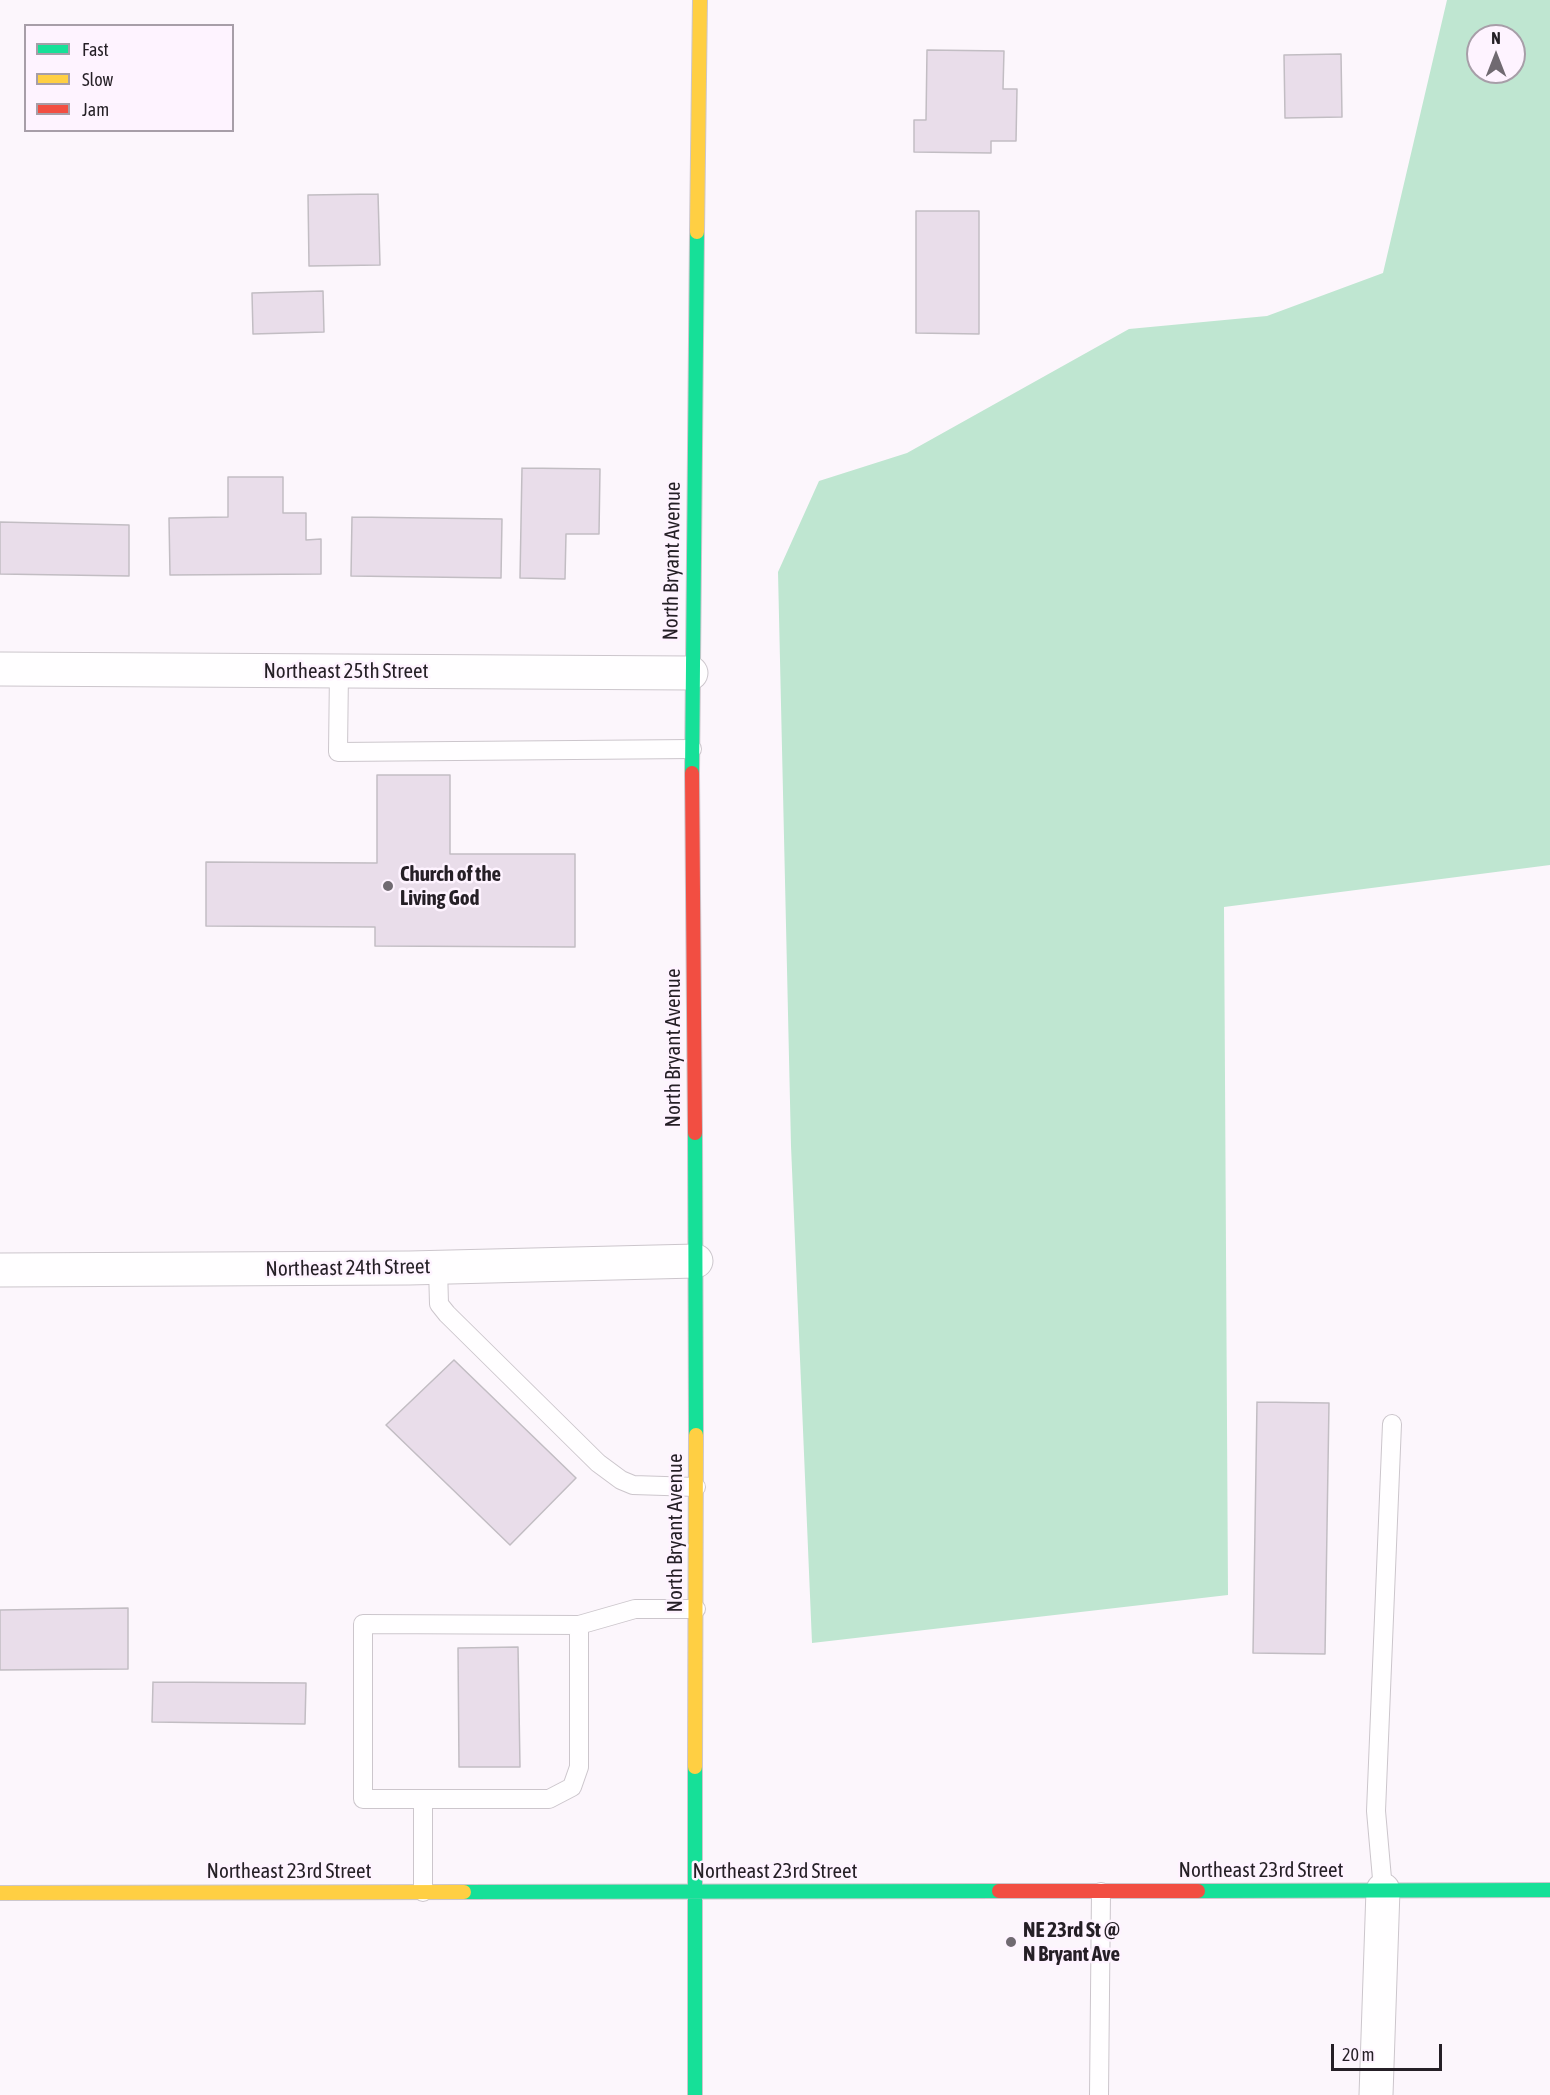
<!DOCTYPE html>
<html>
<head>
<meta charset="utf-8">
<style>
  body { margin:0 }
  #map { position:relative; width:1550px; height:2095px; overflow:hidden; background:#fcf6fc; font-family:"Asap Condensed",sans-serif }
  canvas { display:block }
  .legend { position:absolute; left:24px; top:24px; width:210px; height:108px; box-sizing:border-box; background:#fef3ff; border:2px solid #a79ea8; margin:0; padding:8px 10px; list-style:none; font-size:18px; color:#251f26 }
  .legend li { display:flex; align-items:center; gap:12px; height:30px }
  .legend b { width:30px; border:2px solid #a79ea8 }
  .north { position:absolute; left:1466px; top:24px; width:60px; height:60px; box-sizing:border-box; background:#fef3ff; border:2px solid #a79ea8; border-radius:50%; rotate:0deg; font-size:16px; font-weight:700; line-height:24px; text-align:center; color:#251f26 }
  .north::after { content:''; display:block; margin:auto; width:21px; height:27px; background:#706a71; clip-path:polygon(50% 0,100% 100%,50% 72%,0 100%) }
  .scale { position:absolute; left:1331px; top:2044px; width:111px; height:27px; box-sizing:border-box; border:3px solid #251f26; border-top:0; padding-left:8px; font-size:18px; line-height:21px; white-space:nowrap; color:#251f26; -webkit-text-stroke:4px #fef3ff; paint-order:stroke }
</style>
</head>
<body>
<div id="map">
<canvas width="1550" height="2095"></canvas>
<ul class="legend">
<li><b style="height:8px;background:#16e098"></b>Fast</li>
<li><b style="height:8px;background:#ffcf43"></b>Slow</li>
<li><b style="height:8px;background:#f24e42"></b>Jam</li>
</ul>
<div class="north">N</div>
<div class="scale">20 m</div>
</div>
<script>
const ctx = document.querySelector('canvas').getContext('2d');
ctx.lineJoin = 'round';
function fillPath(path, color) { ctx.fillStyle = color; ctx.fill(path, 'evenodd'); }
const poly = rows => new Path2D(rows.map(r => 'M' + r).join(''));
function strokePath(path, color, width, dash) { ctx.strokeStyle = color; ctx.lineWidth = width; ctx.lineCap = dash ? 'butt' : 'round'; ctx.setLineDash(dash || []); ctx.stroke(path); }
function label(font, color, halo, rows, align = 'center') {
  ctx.font = font + ' "Asap Condensed",sans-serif'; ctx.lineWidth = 5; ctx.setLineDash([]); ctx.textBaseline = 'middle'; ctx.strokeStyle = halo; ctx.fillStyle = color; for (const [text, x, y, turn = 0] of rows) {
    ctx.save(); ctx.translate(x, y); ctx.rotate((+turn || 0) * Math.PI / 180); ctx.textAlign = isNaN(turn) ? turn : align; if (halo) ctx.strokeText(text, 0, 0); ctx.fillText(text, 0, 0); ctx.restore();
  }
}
fillPath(poly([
  [1447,0,1550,0,1550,865,1224,907,1228,1595,812,1643,791,1146,778,572,819,481,907,453,1129,329,1267,316,1383,273],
  [1478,36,1514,36,1514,72,1478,72]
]), '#bfe6d1');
const building = poly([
  [927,50,1004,51,1003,89,1017,89,1016,141,991,141,991,153,914,152,914,120,926,120,927,50],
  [1341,54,1342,117,1285,118,1284,55,1341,54],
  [378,194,380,265,309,266,308,195,378,194],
  [916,211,979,211,979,334,916,333,916,211],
  [323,291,324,332,253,334,252,293,323,291],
  [522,468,600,469,599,534,566,534,565,579,520,578,522,468],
  [228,477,283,477,283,513,306,513,306,540,321,539,321,574,170,575,169,518,228,517,228,477],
  [352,517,502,519,501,578,351,576,352,517],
  [0,522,129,525,129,576,0,574,0,522],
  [377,775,450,775,450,854,575,854,575,947,375,946,375,927,206,926,206,862,377,863,377,775],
  [454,1360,576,1478,510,1545,386,1425,454,1360],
  [1257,1402,1329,1403,1325,1654,1253,1653,1257,1402],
  [128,1608,128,1669,0,1670,0,1610,128,1608],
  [518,1647,520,1767,459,1767,458,1648,518,1647],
  [153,1682,306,1683,305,1724,152,1722,153,1682]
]);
fillPath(building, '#e9ddea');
strokePath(building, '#c2bdc3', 1.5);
const lane = poly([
  [339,671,338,752,692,749],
  [438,1267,439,1304,447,1314,598,1463,621,1480,633,1485,696,1487],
  [363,1624,579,1625,579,1767,572,1787,549,1799,363,1799,363,1624],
  [579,1625,635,1609,696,1609],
  [423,1799,423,1892],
  [1383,1890,1376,1811,1392,1424],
  [1099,2095,1101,1892]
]);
const street = poly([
  [0,669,691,673],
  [0,1270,409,1268,696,1261],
  [1376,2095,1383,1890]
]);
const fast = poly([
  [692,773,697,232],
  [695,1133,696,1435],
  [1198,1891,1550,1890],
  [464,1892,999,1891],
  [695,2095,695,1767]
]);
const slow = poly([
  [697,232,700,0],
  [695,1767,696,1435],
  [0,1893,464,1892]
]);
const jam = poly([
  [692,773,695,1133],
  [999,1891,1198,1891]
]);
strokePath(lane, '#ccc6cc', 20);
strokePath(street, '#ccc6cc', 35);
strokePath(fast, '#ccc6cc', 16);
strokePath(slow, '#ccc6cc', 16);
strokePath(jam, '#ccc6cc', 16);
strokePath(lane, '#fffeff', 18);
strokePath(street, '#fffeff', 33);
strokePath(fast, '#16e098', 14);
strokePath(slow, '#ffcf43', 14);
strokePath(jam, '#f24e42', 14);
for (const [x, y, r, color] of [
  [388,886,6,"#706a71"],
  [1011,1942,6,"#706a71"]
]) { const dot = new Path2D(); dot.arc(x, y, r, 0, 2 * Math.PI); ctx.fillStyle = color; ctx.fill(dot); strokePath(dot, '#fef3ff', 2); }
label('21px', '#251f26', '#fef3ff', [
  ["North Bryant Avenue",672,561,-89],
  ["Northeast 25th Street",346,671],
  ["North Bryant Avenue",673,1048,-90],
  ["Northeast 24th Street",348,1268,-1],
  ["North Bryant Avenue",675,1533,-90],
  ["Northeast 23rd Street",1261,1870],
  ["Northeast 23rd Street",289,1871],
  ["Northeast 23rd Street",775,1871]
]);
label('bold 21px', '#251f26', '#fef3ff', [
  ["Church of the",400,874],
  ["Living God",400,898],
  ["NE 23rd St @",1023,1930],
  ["N Bryant Ave",1023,1954]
], 'left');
</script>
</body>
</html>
